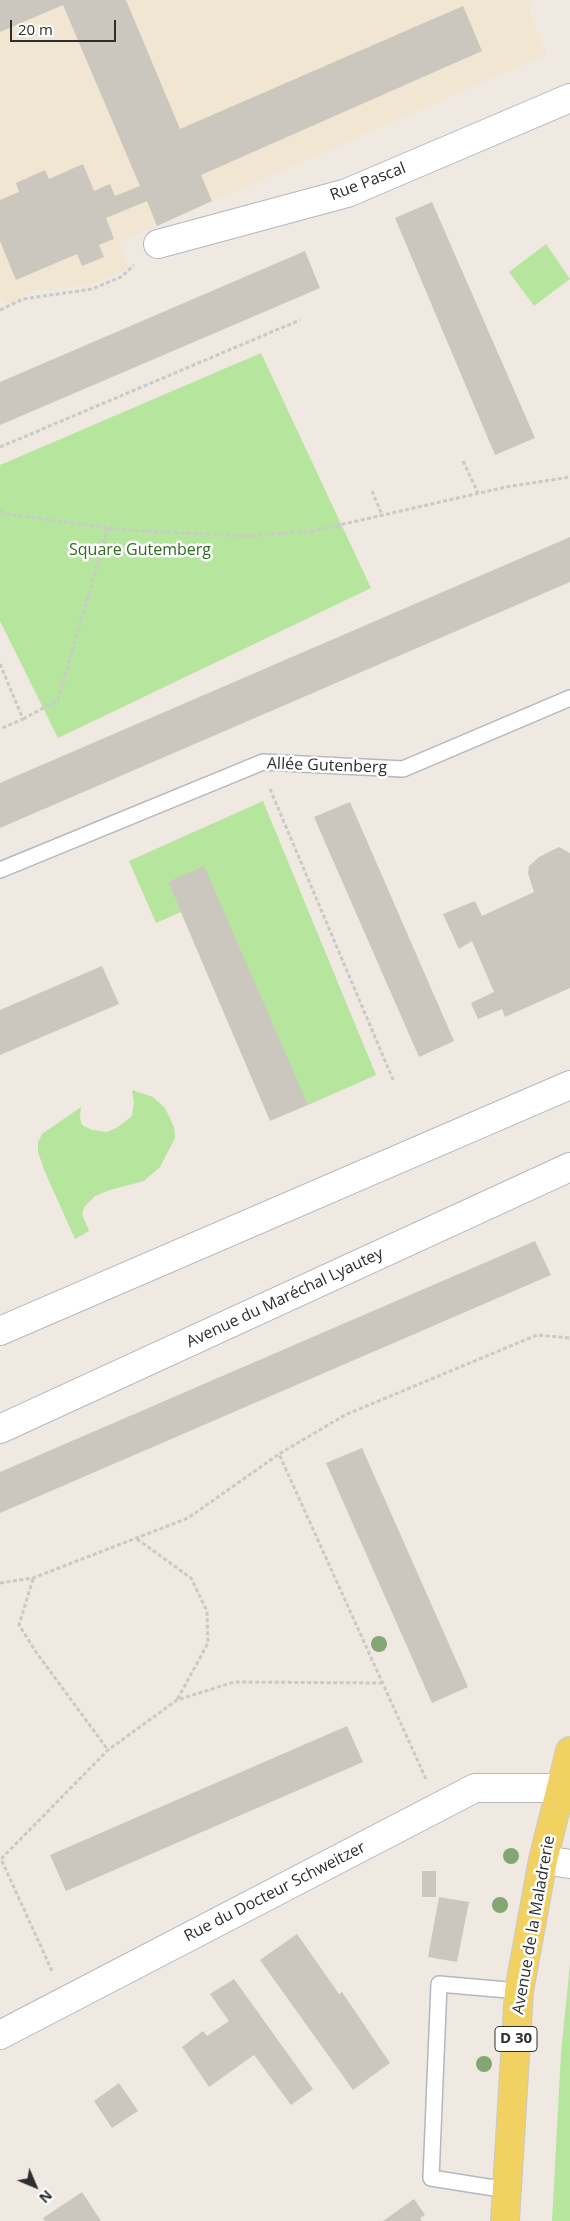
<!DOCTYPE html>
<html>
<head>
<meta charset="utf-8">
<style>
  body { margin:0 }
  #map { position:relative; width:570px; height:2221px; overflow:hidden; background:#efe9e1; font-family:"Open Sans",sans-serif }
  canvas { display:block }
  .north { position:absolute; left:10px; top:2161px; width:50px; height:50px; -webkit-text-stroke:4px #fff; paint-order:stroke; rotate:135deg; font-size:14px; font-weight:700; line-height:20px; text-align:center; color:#2e2e2e }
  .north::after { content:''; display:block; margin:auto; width:18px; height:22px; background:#2e2e2e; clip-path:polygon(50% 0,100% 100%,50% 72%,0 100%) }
  .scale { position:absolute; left:10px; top:20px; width:106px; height:22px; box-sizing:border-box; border:2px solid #2e2e2e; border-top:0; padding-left:6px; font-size:15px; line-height:18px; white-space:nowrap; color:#2e2e2e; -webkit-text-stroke:4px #fff; paint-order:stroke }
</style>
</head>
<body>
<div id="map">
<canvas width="570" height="2221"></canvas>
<div class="north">N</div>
<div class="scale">20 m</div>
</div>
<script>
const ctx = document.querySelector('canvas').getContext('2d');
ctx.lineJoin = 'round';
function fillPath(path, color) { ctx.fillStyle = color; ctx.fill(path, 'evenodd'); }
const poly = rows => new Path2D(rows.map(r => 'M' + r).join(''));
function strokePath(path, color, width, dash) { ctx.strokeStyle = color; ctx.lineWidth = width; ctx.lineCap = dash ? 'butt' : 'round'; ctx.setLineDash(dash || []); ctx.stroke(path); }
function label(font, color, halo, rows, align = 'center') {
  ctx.font = font + ' "Open Sans",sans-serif'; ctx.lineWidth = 5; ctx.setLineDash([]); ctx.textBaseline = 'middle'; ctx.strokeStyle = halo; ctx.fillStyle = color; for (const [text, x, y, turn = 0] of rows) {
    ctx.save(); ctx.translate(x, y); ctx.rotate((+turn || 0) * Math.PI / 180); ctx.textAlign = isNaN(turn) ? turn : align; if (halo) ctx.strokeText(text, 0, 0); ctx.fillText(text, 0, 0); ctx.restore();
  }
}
fillPath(poly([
  [0,0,532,0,529,12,547,54,118,243,129,268,95,284,35,291,5,304,0,295]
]), '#f0e6d1');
fillPath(poly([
  [546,244,570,279,534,306,509,272],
  [261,353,371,588,58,738,0,621,0,465],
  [263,801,376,1075,308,1105,168,882,181,912,156,923,129,861],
  [132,1090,153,1097,165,1108,174,1127,175,1138,160,1167,144,1181,110,1190,95,1196,85,1206,82,1214,89,1231,75,1239,45,1172,38,1152,38,1142,42,1134,81,1107,80,1118,82,1125,92,1130,107,1132,118,1127,132,1116,134,1102],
  [570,1964,570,2221,552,2221,561,2053]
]), '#b6e59e');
fillPath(poly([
  [0,0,126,0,180,129,463,6,482,51,201,175,212,201,157,226,147,201,106,218,114,239,99,245,104,257,82,266,77,254,16,280,0,241,0,200,19,192,16,183,45,170,49,179,83,164,94,191,110,184,115,196,140,186,63,5,0,32],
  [432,202,535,438,495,455,395,218],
  [305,251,320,288,0,425,0,382],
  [570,537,570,582,0,828,0,783],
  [350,802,454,1041,419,1057,314,817],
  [559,847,570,853,570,988,505,1017,502,1009,478,1019,471,1003,494,992,472,941,459,949,443,914,475,901,482,916,534,892,528,873,529,866,539,857],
  [204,866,308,1105,270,1121,168,882],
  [102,966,119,1004,0,1055,0,1010],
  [535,1241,551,1275,0,1513,0,1472],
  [362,1448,468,1687,432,1703,326,1463],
  [347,1726,363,1762,66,1891,50,1855],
  [422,1871,436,1871,436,1897,422,1897],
  [439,1897,469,1902,457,1962,428,1957],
  [297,1934,339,1994,342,1992,390,2063,353,2090,260,1960],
  [234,1979,313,2089,291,2105,254,2055,209,2087,182,2047,203,2031,207,2036,229,2021,210,1994],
  [119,2083,138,2111,112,2128,94,2101],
  [82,2192,101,2221,45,2221,43,2218],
  [414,2199,425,2215,420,2218,422,2221,383,2221]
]), '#cbc7bf');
const service = poly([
  [0,870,263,762,403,769,570,698],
  [507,2190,431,2178,439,1984,519,1991]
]);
const minor = poly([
  [158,244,347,193,570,98],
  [0,1331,570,1085],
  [0,1429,570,1167],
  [543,1860,570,1864],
  [0,2035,475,1788,560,1788]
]);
const primary = poly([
  [505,2221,519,1991,543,1860,570,1751]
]);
strokePath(service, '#b4b7c1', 18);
strokePath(minor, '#b4b7c1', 30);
strokePath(primary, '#c9c9c9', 30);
strokePath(poly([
  [0,310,23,299,92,289,121,277,134,265],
  [0,447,300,320],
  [463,461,478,493],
  [372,491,382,515],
  [0,511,7,514,124,530,248,536,313,531,506,487,570,477],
  [0,664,23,719,0,729],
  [23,719,58,700,108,527],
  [270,789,394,1082],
  [137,1539,191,1578,207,1611,208,1643,177,1700],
  [33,1579,19,1625,36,1652,108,1750],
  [0,1583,33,1578,188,1518,279,1454],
  [426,1779,279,1454,345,1415,537,1335,570,1338],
  [52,1971,1,1859,108,1750,177,1700,234,1682,382,1683]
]), '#c9c9c9', 3, [4, 2.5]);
strokePath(service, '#fff', 15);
strokePath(minor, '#fff', 28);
strokePath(primary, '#f2d163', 28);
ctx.fillStyle = '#84a574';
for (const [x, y] of [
  [379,1644],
  [511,1856],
  [500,1905],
  [484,2064]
]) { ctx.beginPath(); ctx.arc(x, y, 8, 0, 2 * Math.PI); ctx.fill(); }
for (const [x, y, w] of [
  [516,2039,42]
]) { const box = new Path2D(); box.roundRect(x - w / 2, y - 12.5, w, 25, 4); ctx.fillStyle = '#fff'; ctx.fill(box); strokePath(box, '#2e2e2e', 1); }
label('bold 15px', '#2e2e2e', null, [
  ["D 30",516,2039]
]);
label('16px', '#2e2e2e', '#fff', [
  ["Rue Pascal",368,182,-21],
  ["Allée Gutenberg",327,766,2],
  ["Avenue du Maréchal Lyautey",285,1298,-25],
  ["Rue du Docteur Schweitzer",275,1892,-27],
  ["Avenue de la Maladrerie",534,1925,-80]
]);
label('16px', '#2c6e1b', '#fff', [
  ["Square Gutemberg",140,550]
]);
</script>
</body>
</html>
